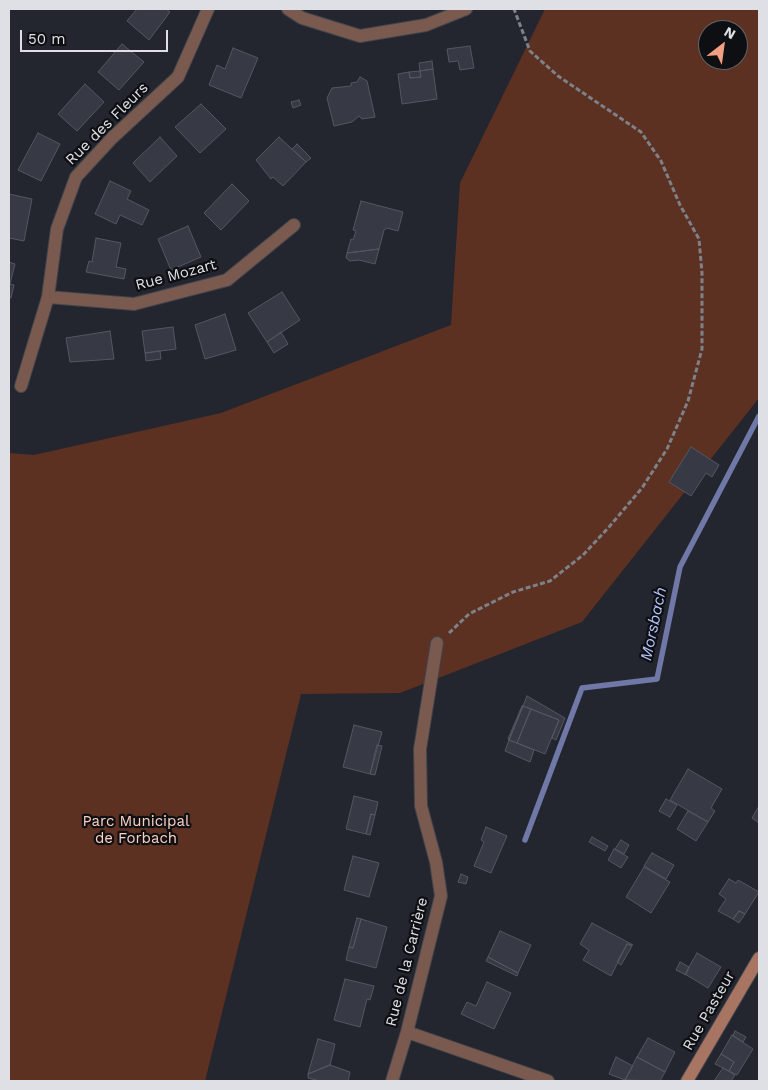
<!DOCTYPE html>
<html>
<head>
<meta charset="utf-8">
<style>
  body { margin:0 }
  #map { position:relative; width:768px; height:1090px; overflow:hidden; background:#23262f; font-family:"Work Sans",sans-serif }
  canvas { display:block }
  .frame { position:absolute; inset:0; border:10px solid #dee0e6; pointer-events:none }
  .north { position:absolute; left:698px; top:20px; width:50px; height:50px; box-sizing:border-box; background:#0e0f13; border:1px solid #616367; border-radius:50%; rotate:30deg; font-size:14px; font-weight:700; line-height:20px; text-align:center; color:#dee0e6 }
  .north::after { content:''; display:block; margin:auto; width:18px; height:22px; background:#f39f83; clip-path:polygon(50% 0,100% 100%,50% 72%,0 100%) }
  .scale { position:absolute; left:20px; top:30px; width:148px; height:22px; box-sizing:border-box; border:2px solid #dee0e6; border-top:0; padding-left:6px; font-size:15px; line-height:18px; white-space:nowrap; color:#dee0e6; -webkit-text-stroke:4px #0e0f13; paint-order:stroke }
</style>
</head>
<body>
<div id="map">
<canvas width="768" height="1090"></canvas>
<div class="frame"></div>
<div class="north">N</div>
<div class="scale">50 m</div>
</div>
<script>
const ctx = document.querySelector('canvas').getContext('2d');
ctx.lineJoin = 'round';
function fillPath(path, color) { ctx.fillStyle = color; ctx.fill(path, 'evenodd'); }
const poly = rows => new Path2D(rows.map(r => 'M' + r).join(''));
function strokePath(path, color, width, dash) { ctx.strokeStyle = color; ctx.lineWidth = width; ctx.lineCap = dash ? 'butt' : 'round'; ctx.setLineDash(dash || []); ctx.stroke(path); }
function label(font, color, halo, rows, align = 'center') {
  ctx.font = font + ' "Work Sans",sans-serif'; ctx.lineWidth = 4.5; ctx.setLineDash([]); ctx.textBaseline = 'middle'; ctx.strokeStyle = halo; ctx.fillStyle = color; for (const [text, x, y, turn = 0] of rows) {
    ctx.save(); ctx.translate(x, y); ctx.rotate((+turn || 0) * Math.PI / 180); ctx.textAlign = isNaN(turn) ? turn : align; if (halo) ctx.strokeText(text, 0, 0); ctx.fillText(text, 0, 0); ctx.restore();
  }
}
fillPath(poly([
  [545,9,759,9,759,398,582,622,400,693,301,694,205,1081,9,1081,9,453,34,455,221,413,451,325,460,183],
  [708,30,738,30,738,60,708,60]
]), '#5c3122');
strokePath(poly([
  [525,840,582,688,657,679,680,567,759,416]
]), '#6f78a6', 5.5);
const building = poly([
  [137,9,166,9,170,12,149,40,127,21,137,9],
  [122,44,144,62,119,90,98,72,122,44],
  [470,46,474,68,460,70,458,61,449,62,447,49,470,46],
  [233,48,258,58,241,98,209,85,217,65,225,69,233,48],
  [432,61,433,69,420,71,419,63,432,61],
  [433,69,437,99,402,104,398,74,409,72,410,78,421,77,420,71,433,69],
  [420,71,421,77,410,78,409,72,420,71],
  [360,77,367,81,375,117,362,119,359,116,352,122,334,126,327,98,332,88,351,86,351,83,357,82,360,77],
  [85,84,104,102,77,131,58,114,85,84],
  [299,100,301,105,293,108,291,102,299,100],
  [201,104,226,129,200,153,175,127,201,104],
  [38,133,60,144,41,181,18,170,38,133],
  [160,137,177,156,150,182,133,163,160,137],
  [279,137,306,162,283,186,273,177,271,179,256,160,279,137],
  [297,144,311,158,306,162,292,149,297,144],
  [110,181,131,191,127,199,149,210,142,225,120,215,116,224,95,214,110,181],
  [232,184,249,201,221,230,204,213,232,184],
  [9,194,32,199,24,241,9,238,9,194],
  [361,201,403,212,398,231,387,228,384,230,379,249,347,253,351,239,353,240,356,231,353,230,361,201],
  [188,226,201,257,171,270,158,239,188,226],
  [96,238,121,243,116,267,126,269,124,279,86,272,89,261,92,262,96,238],
  [379,249,375,264,359,260,350,261,346,258,347,253,379,249],
  [9,262,15,264,10,284,14,285,11,298,9,297,9,262],
  [282,292,300,320,267,342,248,313,282,292],
  [225,314,236,350,205,359,195,325,225,314],
  [173,327,176,349,145,353,142,331,173,327],
  [110,331,114,359,70,362,66,338,110,331],
  [281,332,288,344,274,353,267,342,281,332],
  [160,351,161,359,146,361,145,353,160,351],
  [691,447,719,465,712,477,706,473,691,496,669,482,691,447],
  [527,696,565,718,556,740,552,738,559,720,523,706,527,696],
  [522,706,523,706,509,740,508,739,522,706],
  [523,706,531,709,517,743,509,740,523,706],
  [531,709,559,720,545,754,517,743,531,709],
  [354,725,382,732,370,774,343,767,354,725],
  [509,740,534,750,530,762,505,751,509,740],
  [377,745,382,746,375,775,370,774,377,745],
  [688,769,722,789,711,808,715,811,708,822,670,800,688,769],
  [354,796,378,802,375,815,371,814,366,834,346,829,354,796],
  [666,799,677,805,670,817,659,811,666,799],
  [759,806,759,823,752,818,759,806],
  [688,811,708,822,696,841,677,829,688,811],
  [371,814,375,815,370,835,366,834,371,814],
  [486,827,507,836,491,873,474,866,484,842,481,840,486,827],
  [592,837,608,846,605,851,589,842,592,837],
  [621,840,629,845,624,854,615,849,621,840],
  [614,849,628,857,621,868,608,860,614,849],
  [652,853,674,865,666,879,644,866,652,853],
  [353,856,379,863,369,897,344,890,353,856],
  [644,867,670,882,651,913,626,897,644,867],
  [461,874,468,877,466,884,458,882,461,874],
  [729,879,736,883,738,880,759,892,745,914,739,911,733,919,718,911,726,899,719,894,729,879],
  [739,911,745,914,739,923,733,919,739,911],
  [357,918,361,919,353,948,349,947,357,918],
  [361,919,387,927,376,968,346,960,349,947,353,948,361,919],
  [592,923,633,945,627,944,611,976,583,960,589,950,580,944,592,923],
  [500,931,531,945,518,973,488,957,500,931],
  [627,944,632,946,621,965,617,962,627,944],
  [697,953,721,967,708,988,685,974,697,953],
  [488,957,518,973,517,976,486,961,488,957],
  [680,962,689,967,686,975,676,970,680,962],
  [345,979,374,986,370,1000,367,999,360,1027,334,1020,345,979],
  [487,982,511,993,494,1029,461,1014,467,1002,476,1006,487,982],
  [735,1031,746,1037,743,1042,733,1036,735,1031],
  [732,1035,753,1049,737,1075,729,1071,734,1062,721,1054,732,1035],
  [648,1038,675,1052,665,1072,637,1057,648,1038],
  [318,1039,335,1044,330,1065,308,1074,318,1039],
  [721,1054,734,1062,729,1071,715,1064,721,1054],
  [616,1057,633,1066,625,1080,609,1074,616,1057],
  [637,1057,665,1072,660,1081,625,1080,637,1057],
  [330,1065,350,1072,348,1081,320,1081,308,1078,308,1074,330,1065],
  [723,1068,735,1075,731,1081,714,1081,723,1068]
]);
fillPath(building, '#373a44');
strokePath(building, '#535761', 1);
const street = poly([
  [288,9,302,18,360,36,426,25,466,9],
  [48,297,134,304,227,280,294,225],
  [21,386,48,297,57,229,76,177,112,138,178,77,208,9],
  [407,1032,548,1081],
  [392,1081,407,1032,441,896,436,862,421,806,420,749,437,643]
]);
const secondary = poly([
  [687,1081,759,958]
]);
strokePath(street, '#41444c', 14);
strokePath(secondary, '#41444c', 14);
strokePath(poly([
  [449,633,469,614,513,592,550,581,583,555,609,527,642,488,667,449,688,401,702,349,702,273,699,239,680,205,661,161,641,132,558,76,530,51,514,9]
]), '#7e8188', 3, [5, 2.5]);
strokePath(street, '#7a594e', 12);
strokePath(secondary, '#a97563', 12);
label('15px', '#dee0e6', '#0e0f13', [
  ["Rue des Fleurs",107,124,-45],
  ["Rue Mozart",176,275,-15],
  ["Rue de la Carrière",407,962,-76],
  ["Rue Pasteur",709,1011,-60]
]);
label('15px', '#fcd0c1', '#0e0f13', [
  ["Parc Municipal",136,822],
  ["de Forbach",136,839]
]);
label('italic 16px', '#b5c5fd', '#0e0f13', [
  ["Morsbach",654,624,-78]
]);
</script>
</body>
</html>
